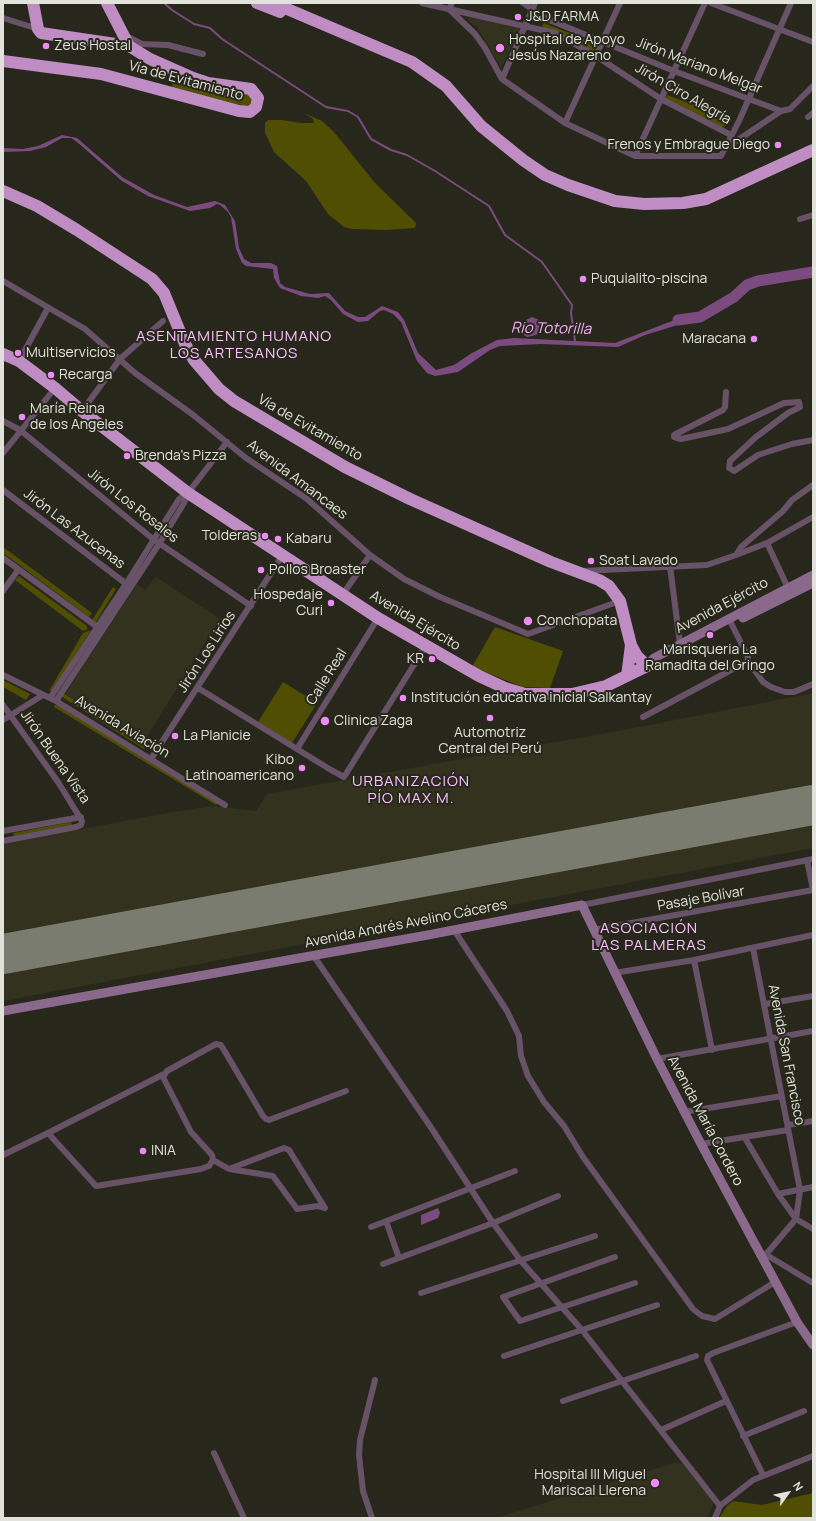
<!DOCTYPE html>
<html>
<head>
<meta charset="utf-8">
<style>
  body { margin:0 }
  #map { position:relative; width:816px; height:1521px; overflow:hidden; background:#27281b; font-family:Manrope,sans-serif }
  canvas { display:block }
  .frame { position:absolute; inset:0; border:4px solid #e1e2d9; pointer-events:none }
  .north { position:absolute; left:768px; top:1473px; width:40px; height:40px; -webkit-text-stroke:3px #27281b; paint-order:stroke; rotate:57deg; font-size:11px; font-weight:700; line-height:16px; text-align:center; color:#e1e2d9 }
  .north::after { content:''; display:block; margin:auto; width:14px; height:18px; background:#e1e2d9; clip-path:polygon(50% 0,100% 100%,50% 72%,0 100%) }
</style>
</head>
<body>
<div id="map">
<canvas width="816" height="1521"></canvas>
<div class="frame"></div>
<div class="north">N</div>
</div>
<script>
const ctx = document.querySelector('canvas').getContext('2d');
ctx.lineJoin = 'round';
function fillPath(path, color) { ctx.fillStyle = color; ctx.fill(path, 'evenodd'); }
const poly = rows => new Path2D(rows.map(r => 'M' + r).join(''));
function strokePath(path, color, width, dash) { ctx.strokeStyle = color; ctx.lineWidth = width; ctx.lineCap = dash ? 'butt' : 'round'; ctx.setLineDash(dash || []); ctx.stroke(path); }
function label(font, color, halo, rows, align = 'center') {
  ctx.font = font + ' Manrope,sans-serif'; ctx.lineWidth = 4; ctx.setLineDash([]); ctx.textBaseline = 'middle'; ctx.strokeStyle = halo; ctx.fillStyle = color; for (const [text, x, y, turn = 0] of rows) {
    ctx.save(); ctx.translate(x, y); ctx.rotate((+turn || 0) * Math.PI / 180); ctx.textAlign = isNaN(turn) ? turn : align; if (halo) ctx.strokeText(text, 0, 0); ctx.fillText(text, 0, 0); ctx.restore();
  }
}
fillPath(poly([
  [469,15,518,27,521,29,501,68,477,27,468,21],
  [156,577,220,619,144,741,141,742,65,694,137,584,145,590],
  [813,693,813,848,3,1001,3,844,172,812,213,806,256,811,267,794,629,729],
  [677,1462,683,1464,715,1501,707,1518,496,1518]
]), '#32321f');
fillPath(poly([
  [544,23,595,43,597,47,592,52,577,41,544,28,542,26],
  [176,73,246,92,254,100,249,105,245,106,171,88],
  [667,95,732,119,732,120,726,126,719,127,665,98],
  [304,113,322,121,334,132,375,183,416,223,415,228,387,230,352,229,344,227,328,214,306,181,274,152,265,133,265,123,268,120,282,120,301,123,314,123,313,119],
  [3,547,92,613,89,617,3,553],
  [19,576,87,626,87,630,83,631,15,580],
  [113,587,116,589,96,622,92,620],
  [495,627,563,651,550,688,523,687,472,667],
  [91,630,53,690,49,691,83,633],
  [3,680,30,694,26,700,3,687],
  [283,682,317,703,292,743,258,722],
  [61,692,146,745,144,749,59,695],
  [56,704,219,803,216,805,54,707],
  [71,822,72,825,14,836,13,833],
  [813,1493,813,1518,719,1518,727,1506,733,1501,762,1505]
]), '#4f4e03');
fillPath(poly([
  [62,135,77,138,122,177,154,195,187,207,215,201,225,205,235,221,239,248,244,259,251,263,271,263,277,266,280,283,285,287,310,294,329,293,345,311,358,317,365,317,382,306,398,312,404,320,418,353,436,370,454,365,472,353,497,340,514,338,615,343,677,319,691,315,694,320,645,335,618,347,541,344,500,346,490,350,458,372,435,376,427,373,417,361,401,322,393,314,384,310,380,311,368,321,358,322,343,314,331,300,325,296,318,298,301,296,280,288,274,278,273,269,246,266,242,263,236,249,231,217,228,212,220,205,217,204,210,208,190,211,148,196,122,181,77,142,71,138,62,138,46,147,30,151,3,152,3,148,23,149,38,146],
  [532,317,539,320,541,330,536,335,527,337,521,333,521,326,526,320],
  [438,1208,440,1213,438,1218,421,1225,421,1215]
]), '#7b4b7f');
strokePath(poly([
  [164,3,172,10,194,24,210,28,222,39,326,107,348,111,358,117,371,139,391,150,407,155,435,171,489,206,505,235,542,262,572,305,571,313,575,341]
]), '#7b4b7f', 2);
strokePath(poly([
  [678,320,700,317,734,297,747,285,758,281,813,272]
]), '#7b4b7f', 11);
strokePath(poly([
  [3,954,813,805]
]), '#7a7c70', 40);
strokePath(poly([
  [422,3,555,33,596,56,661,99,731,135],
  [452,3,449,9,475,34,485,48,502,79,565,123,635,156,721,156,739,121,791,3],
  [523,3,547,19,674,71,781,111],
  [711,3,813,42],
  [3,18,38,29],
  [126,36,142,44,168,45,203,54],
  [502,79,535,3],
  [808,117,813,113],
  [565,123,620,3],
  [726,148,781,111,790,109,813,86],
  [635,156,705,3],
  [800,219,813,215],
  [3,281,85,329,135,373,192,414,246,458,307,499,370,555,404,579,440,597,528,634,620,601],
  [19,361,48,308],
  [726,392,725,407,723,410,674,435,674,437,681,439,728,429,784,403,799,402,800,407,788,413,756,437,730,461,729,468,734,471,758,455,792,444,813,440],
  [82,411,120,359,163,321],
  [3,421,20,430,153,539,251,606],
  [3,453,55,388],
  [3,490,129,586],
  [767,543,788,588],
  [736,555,767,543,813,517],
  [3,558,100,629],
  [670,566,680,644],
  [582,571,707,565,736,555,741,547,783,511,792,500,813,485],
  [3,591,18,570],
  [343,594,370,555],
  [748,661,763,682,771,687,785,692,794,692,813,684],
  [3,675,56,701,225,805],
  [198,688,331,770,344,777,425,647],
  [50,698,126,584,179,499,188,493,227,442],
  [56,701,159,544,184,503,188,493],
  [3,705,58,782,82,821,81,825,76,827,3,841],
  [643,717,748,661,748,657,729,619],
  [3,720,43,695],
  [297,749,378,618],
  [151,759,282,556],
  [3,831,81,817],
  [807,860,813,890],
  [582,905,813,859],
  [454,930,507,1011,519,1036,521,1056,528,1076,544,1102,564,1126,583,1157,693,1309,702,1316,715,1319,775,1282],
  [593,930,813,890],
  [753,948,800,1190,796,1219,762,1259],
  [313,955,432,1129,493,1223,521,1261,582,1330,720,1506],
  [694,960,712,1050],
  [614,973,694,960,813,935],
  [765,1004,813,996],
  [657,1059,813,1031],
  [684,1112,782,1096],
  [788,1125,813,1121],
  [48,1133,164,1074],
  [745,1138,778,1194,796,1219,813,1229],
  [701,1144,788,1130],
  [3,1155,48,1133,96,1186,201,1169,209,1166,213,1160,212,1155,191,1132,163,1077,167,1071,216,1044,221,1045,263,1116,266,1119,269,1120,346,1091],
  [213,1160,229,1169,284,1148,289,1150,325,1208],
  [229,1169,273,1176,297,1209,318,1206,325,1208],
  [778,1194,813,1187],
  [386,1221,399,1258],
  [371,1227,515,1171],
  [765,1254,813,1283],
  [615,1257,503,1297,520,1321,635,1283],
  [383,1264,493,1223,558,1196],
  [421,1293,595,1236],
  [504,1356,657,1305],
  [563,1401,696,1356],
  [661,1430,726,1401],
  [743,1436,804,1411],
  [214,1453,244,1518],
  [763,1475,707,1360,708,1356,713,1353,797,1322],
  [372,1518,363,1491,359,1455,360,1440,375,1380],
  [715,1518,720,1506,753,1480,813,1456]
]), '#675268', 6);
strokePath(poly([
  [743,618,813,583],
  [647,666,654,658,813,575],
  [3,1011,428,935,582,905,657,1059,701,1144,797,1322,813,1345]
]), '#8b698d', 9);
strokePath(poly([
  [107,3,129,46],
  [257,3,280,12],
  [273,3,412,62,446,86,481,126,523,160,545,175,568,185,615,201,644,204,683,203,706,199,813,150],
  [3,61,101,74,239,111,250,112,256,107,258,98,251,89,208,83,193,78,150,59,129,46,41,33,38,29,33,3],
  [3,191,37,206,77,230,152,279,164,293,185,344,194,360,219,389,234,401,345,467,410,499,551,562,599,580,609,586,620,601,631,645,637,656,647,666,606,686,572,694,525,694,505,688,479,676,378,618,188,493,82,411,55,388,19,361,3,354],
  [627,676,631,645]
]), '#c08cc4', 12);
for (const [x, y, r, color] of [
  [518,17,4,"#ef8bf7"],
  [46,46,4,"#ef8bf7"],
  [500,48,5,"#ef8bf7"],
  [778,145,4,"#ef8bf7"],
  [583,279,4,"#ef8bf7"],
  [754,339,4,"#ef8bf7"],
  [18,353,4,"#ef8bf7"],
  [51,375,4,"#ef8bf7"],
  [22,417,4,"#ef8bf7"],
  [127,456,4,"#ef8bf7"],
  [265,536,4,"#ef8bf7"],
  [278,539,4,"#ef8bf7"],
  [591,561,4,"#ef8bf7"],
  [261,570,4,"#ef8bf7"],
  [331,603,4,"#ef8bf7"],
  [528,621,5,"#ef8bf7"],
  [710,635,4,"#ef8bf7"],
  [432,659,4,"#ef8bf7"],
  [403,698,4,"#ef8bf7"],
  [490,718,4,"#ef8bf7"],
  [325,721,5,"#ef8bf7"],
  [175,736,4,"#ef8bf7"],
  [302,768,4,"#ef8bf7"],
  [143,1151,4,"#ef8bf7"],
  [655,1483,5,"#ef8bf7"]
]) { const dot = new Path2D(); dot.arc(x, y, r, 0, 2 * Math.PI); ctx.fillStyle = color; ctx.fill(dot); strokePath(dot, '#27281b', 1.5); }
label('14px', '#e1e2d9', '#27281b', [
  ["J&D FARMA",526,17],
  ["Hospital de Apoyo",509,40],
  ["Jesús Nazareno",509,56],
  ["Zeus Hostal",54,46],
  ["Frenos y Embrague Diego",770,145,"right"],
  ["Puquialito-piscina",591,279],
  ["Maracana",746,339,"right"],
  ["Multiservicios",26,353],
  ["Recarga",59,375],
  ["María Reina",30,409],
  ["de los Angeles",30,425],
  ["Brenda's Pizza",135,456],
  ["Tolderas",257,536,"right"],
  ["Kabaru",286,539],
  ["Soat Lavado",599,561],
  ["Pollos Broaster",269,570],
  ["Hospedaje",323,595,"right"],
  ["Curi",323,611,"right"],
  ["Conchopata",537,621],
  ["Marisqueria La",710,650,"center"],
  ["Ramadita del Gringo",710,666,"center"],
  ["KR",424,659,"right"],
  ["Institución educativa inicial Salkantay",411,698],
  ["Clinica Zaga",334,721],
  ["Automotriz",490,733,"center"],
  ["Central del Perú",490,749,"center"],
  ["La Planicie",183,736],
  ["Kibo",294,760,"right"],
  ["Latinoamericano",294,776,"right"],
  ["INIA",151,1151],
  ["Hospital III Miguel",646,1475,"right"],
  ["Mariscal Llerena",646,1491,"right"]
], 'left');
label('14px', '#e1e2d9', '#27281b', [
  ["Jirón Mariano Melgar",699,66,21],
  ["Vía de Evitamiento",186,81,15],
  ["Jirón Ciro Alegría",683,94,30],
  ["Vía de Evitamiento",310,428,30],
  ["Avenida Amancaes",297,480,37],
  ["Jirón Los Rosales",133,506,38],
  ["Jirón Las Azucenas",74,529,37],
  ["Avenida Ejército",722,606,-28],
  ["Avenida Ejército",415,621,31],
  ["Jirón Los Lirios",207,652,-57],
  ["Calle Real",327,677,-58],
  ["Avenida Aviación",122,727,31],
  ["Jirón Buena Vista",55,757,55],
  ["Pasaje Bolívar",701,899,-10],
  ["Avenida Andrés Avelino Cáceres",406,924,-11],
  ["Avenida San Francisco",786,1055,79],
  ["Avenida María Cordero",705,1121,62]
]);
label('italic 15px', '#f5aefa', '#27281b', [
  ["Rio Totorilla",551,329,1]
]);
ctx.letterSpacing = '1px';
label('15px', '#fac2fe', '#27281b', [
  ["ASENTAMIENTO HUMANO",234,337],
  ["LOS ARTESANOS",234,354],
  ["URBANIZACIÓN",411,782],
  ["PÍO MAX M.",411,799],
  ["ASOCIACIÓN",649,929],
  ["LAS PALMERAS",649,946]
]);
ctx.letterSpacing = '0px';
</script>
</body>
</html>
